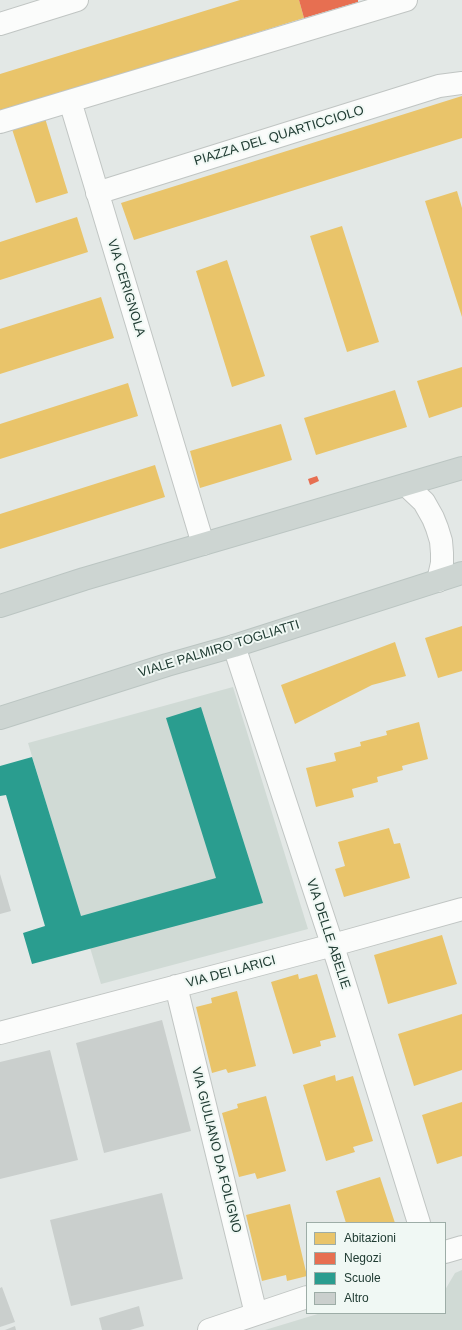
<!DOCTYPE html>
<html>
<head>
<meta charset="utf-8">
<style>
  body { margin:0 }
  #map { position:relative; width:462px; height:1330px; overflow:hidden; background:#e3e8e6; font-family:Helvetica,sans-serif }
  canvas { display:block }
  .legend { position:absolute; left:306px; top:1222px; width:140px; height:92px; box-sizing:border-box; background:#f0f8f4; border:1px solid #9dada7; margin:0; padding:5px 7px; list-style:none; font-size:12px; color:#203c33 }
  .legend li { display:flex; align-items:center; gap:8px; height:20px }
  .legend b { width:20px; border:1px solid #9dada7 }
</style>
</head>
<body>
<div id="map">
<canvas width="462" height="1330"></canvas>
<ul class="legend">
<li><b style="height:11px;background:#e9c46a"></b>Abitazioni</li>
<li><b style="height:11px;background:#e76f51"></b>Negozi</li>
<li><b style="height:11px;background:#2a9d8f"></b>Scuole</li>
<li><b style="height:11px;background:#cacfcd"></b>Altro</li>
</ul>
</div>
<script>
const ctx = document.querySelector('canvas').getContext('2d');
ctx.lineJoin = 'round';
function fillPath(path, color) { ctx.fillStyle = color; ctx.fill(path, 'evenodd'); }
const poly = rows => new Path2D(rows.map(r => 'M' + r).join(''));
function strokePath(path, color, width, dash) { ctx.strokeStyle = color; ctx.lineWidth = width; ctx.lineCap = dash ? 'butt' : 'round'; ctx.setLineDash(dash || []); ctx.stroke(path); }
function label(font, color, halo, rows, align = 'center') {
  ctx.font = font + ' Helvetica,sans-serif'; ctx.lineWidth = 4; ctx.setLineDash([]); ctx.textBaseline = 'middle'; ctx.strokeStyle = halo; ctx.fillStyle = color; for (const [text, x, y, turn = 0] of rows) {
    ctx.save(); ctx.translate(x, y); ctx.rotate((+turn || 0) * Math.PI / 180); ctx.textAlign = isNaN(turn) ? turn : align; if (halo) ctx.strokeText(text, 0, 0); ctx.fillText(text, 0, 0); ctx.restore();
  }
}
fillPath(poly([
  [233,687,308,929,101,984,28,743],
  [462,1270,462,1330,265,1330,321,1313,445,1313,445,1290,455,1273]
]), '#d0dad5');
fillPath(poly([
  [240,0,299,0,304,18,0,112,0,74],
  [462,96,462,138,134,240,121,203],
  [44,115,68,193,36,203,11,126],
  [457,191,462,208,462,317,425,201],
  [77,217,88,252,0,280,0,242],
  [342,226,379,342,347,352,310,236],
  [227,260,265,376,232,387,196,271],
  [101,297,114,338,0,374,0,329],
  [462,367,462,407,429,418,417,381],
  [128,383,138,416,0,459,0,424],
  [395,390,407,427,316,455,304,418],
  [281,424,292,460,200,488,190,451],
  [155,465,165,497,0,549,0,514],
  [462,626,462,671,438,678,425,638],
  [395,642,406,676,372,685,295,724,281,685],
  [419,722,428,759,402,766,403,770,377,777,378,782,352,789,354,797,316,807,306,768,336,761,334,753,361,746,360,742,387,735,386,731],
  [389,828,394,844,400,843,410,878,344,897,335,869,345,866,338,842],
  [442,935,457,984,388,1004,374,955],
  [298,974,299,979,317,974,336,1037,320,1041,321,1046,293,1054,271,982],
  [237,991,256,1066,228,1073,226,1069,212,1073,196,1007,212,1003,211,998],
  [462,1014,462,1070,414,1086,398,1034],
  [335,1075,336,1081,353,1076,373,1141,353,1147,355,1152,326,1161,303,1085],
  [266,1096,286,1171,257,1179,255,1173,239,1177,222,1113,238,1108,237,1104],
  [462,1102,462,1156,437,1164,422,1115],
  [380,1177,395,1223,346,1223,336,1191],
  [290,1204,307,1276,287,1281,286,1275,262,1281,246,1215]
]), '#e9c46a');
fillPath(poly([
  [299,0,358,0,358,2,304,18],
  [317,476,319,481,310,485,308,479]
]), '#e76f51');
fillPath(poly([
  [201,707,263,903,32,964,23,933,45,926,6,795,0,796,0,766,32,757,81,916,216,878,166,718]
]), '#2a9d8f');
fillPath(poly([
  [0,874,11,911,0,914],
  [162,1020,191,1131,104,1153,76,1043],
  [50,1050,78,1160,0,1179,0,1062],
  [162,1193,183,1279,71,1306,50,1220],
  [2,1287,15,1322,0,1327,0,1288],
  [139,1306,144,1326,130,1330,102,1330,99,1318],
  [15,1326,16,1330,5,1330]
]), '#cacfcd');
const minor = poly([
  [0,24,77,0],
  [70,101,203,544],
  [0,122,406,0],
  [97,193,439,86,462,83],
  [406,485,424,502,433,518,437,528,441,541,442,553,442,563,438,581],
  [234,646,338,962,419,1223],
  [176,986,256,1314],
  [0,1033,333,945,462,909],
  [445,1252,462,1247],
  [209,1330,307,1297]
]);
const major = poly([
  [0,606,84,579,462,468],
  [0,718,167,665,234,646,462,573]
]);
strokePath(minor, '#c0c5c3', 24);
strokePath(major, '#bbc5c2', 24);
strokePath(minor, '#fbfcfb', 22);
strokePath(major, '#cdd5d2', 22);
label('13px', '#203c33', '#f0f8f4', [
  ["PIAZZA DEL QUARTICCIOLO",279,136,-17],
  ["VIA CERIGNOLA",126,288,73],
  ["VIALE PALMIRO TOGLIATTI",219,649,-17],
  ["VIA DELLE ABELIE",328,934,72],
  ["VIA DEI LARICI",231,972,-15],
  ["VIA GIULIANO DA FOLIGNO",216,1150,76]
]);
</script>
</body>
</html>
